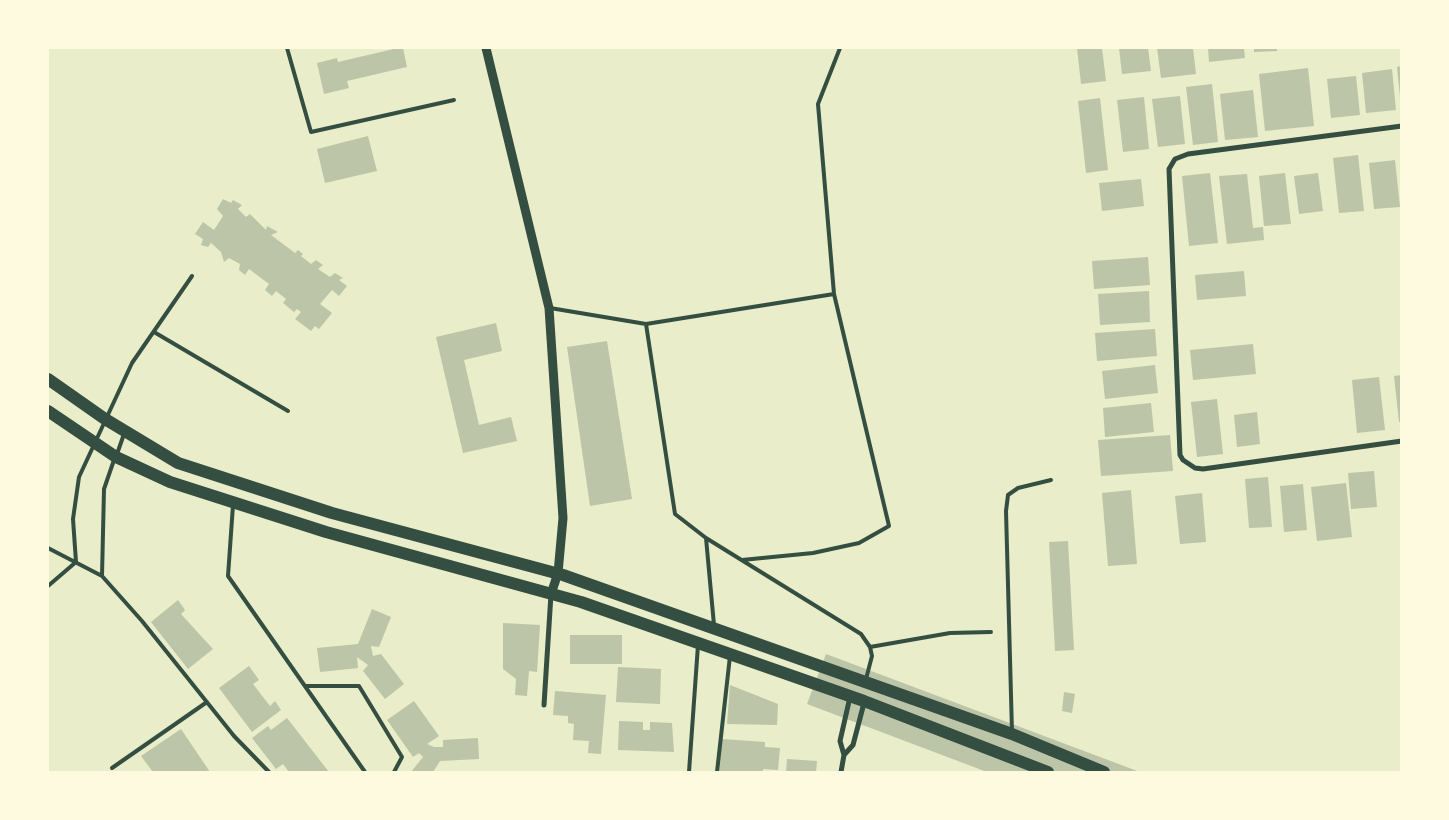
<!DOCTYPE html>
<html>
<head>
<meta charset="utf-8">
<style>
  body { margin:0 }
  #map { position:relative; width:1449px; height:820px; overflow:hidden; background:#e9edc9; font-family:"Alegreya Sans",sans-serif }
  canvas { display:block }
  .frame { position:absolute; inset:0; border:49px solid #fefae0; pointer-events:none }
</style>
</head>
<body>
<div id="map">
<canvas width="1449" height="820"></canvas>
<div class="frame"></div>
</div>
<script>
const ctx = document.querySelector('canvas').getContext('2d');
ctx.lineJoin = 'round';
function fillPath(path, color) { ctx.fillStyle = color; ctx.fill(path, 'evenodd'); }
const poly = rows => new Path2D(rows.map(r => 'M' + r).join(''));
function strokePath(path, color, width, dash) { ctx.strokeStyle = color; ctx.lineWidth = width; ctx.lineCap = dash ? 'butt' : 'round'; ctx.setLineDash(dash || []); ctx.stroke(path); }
fillPath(poly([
  [398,48,403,48,407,67,347,81,349,88,324,94,317,63,337,58,338,62],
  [1077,48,1102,48,1106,81,1081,84],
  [1119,48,1148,48,1151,71,1122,74],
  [1157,48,1193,48,1196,74,1161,78],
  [1208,48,1244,48,1245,58,1209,62],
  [1254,48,1277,48,1277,51,1254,52],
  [1402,66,1402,97,1400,97,1397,67],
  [1308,68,1314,126,1265,131,1259,74],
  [1392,69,1396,110,1366,113,1362,73],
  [1356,76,1360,115,1331,118,1327,79],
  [1212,84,1218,142,1193,145,1186,87],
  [1253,90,1258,137,1225,140,1220,94],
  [1180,96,1185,144,1158,147,1152,99],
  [1144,97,1149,149,1123,152,1117,100],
  [1100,98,1108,170,1086,173,1078,101],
  [368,136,377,171,325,183,317,149],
  [1358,155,1364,211,1339,213,1333,158],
  [1395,160,1400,207,1374,209,1369,163],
  [1210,173,1218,243,1189,246,1182,176],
  [1285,173,1291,224,1264,226,1259,176],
  [1318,173,1323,211,1299,214,1294,176],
  [1247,174,1253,228,1263,227,1264,240,1227,244,1219,176],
  [1141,179,1144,206,1102,211,1099,183],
  [223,199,231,203,233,200,242,205,238,209,246,217,250,214,266,230,267,226,278,232,271,235,295,253,298,250,303,254,301,256,311,264,316,260,323,265,318,269,330,277,335,273,343,278,339,280,347,286,339,296,332,290,320,304,332,313,319,329,315,326,311,331,295,319,301,312,297,309,294,312,283,303,286,299,276,291,272,296,265,290,269,284,249,269,245,275,239,270,240,264,229,258,224,262,221,252,211,243,208,247,201,245,203,239,195,234,203,222,214,230,223,216,217,209],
  [1148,257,1150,285,1094,289,1092,261],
  [1244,271,1246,296,1197,300,1195,275],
  [1149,291,1150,322,1100,325,1098,294],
  [496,323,502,351,464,360,479,425,511,417,517,441,463,453,436,337],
  [1155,329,1157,356,1097,361,1095,333],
  [607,341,632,499,590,506,567,347],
  [1253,344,1256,374,1193,380,1190,350],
  [1155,365,1158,393,1105,399,1102,371],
  [1402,375,1402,422,1399,422,1394,376],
  [1379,377,1385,430,1357,433,1352,380],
  [1217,399,1223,454,1197,457,1191,402],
  [1151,403,1154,432,1105,437,1103,408],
  [1257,412,1260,444,1237,447,1234,415],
  [1170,435,1173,471,1101,476,1098,440],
  [1374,471,1377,507,1351,509,1348,473],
  [1268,477,1272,527,1249,528,1245,479],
  [1346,483,1352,537,1317,541,1311,487],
  [1303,484,1307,530,1284,532,1280,486],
  [1131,490,1137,564,1108,566,1102,493],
  [1202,493,1206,542,1180,544,1175,496],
  [1068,541,1074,650,1055,651,1049,542],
  [178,600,185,610,181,614,213,649,188,669,151,622],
  [372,609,391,617,379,647,371,646,373,656,381,654,404,684,385,699,363,671,368,665,357,657,358,668,320,672,317,648,358,644],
  [503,623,540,625,537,672,529,671,527,696,515,695,516,679,503,669],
  [570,635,622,635,622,664,570,664],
  [826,654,1140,772,987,772,807,704],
  [249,666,259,680,253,684,270,706,275,701,281,710,252,732,219,688],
  [618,667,661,669,660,704,616,702],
  [730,685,778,704,777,725,727,724],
  [555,691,606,695,601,754,588,753,589,741,573,740,574,724,568,723,568,716,553,715],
  [1064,692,1075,694,1072,713,1062,711],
  [414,701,439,736,427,744,434,747,443,747,443,740,478,738,479,759,440,761,433,772,411,772,423,757,419,753,413,757,387,720],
  [287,718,329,772,289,772,283,764,276,769,252,738,268,726,271,730],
  [619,721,643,722,643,730,650,730,650,722,672,723,674,752,618,750],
  [181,729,210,772,153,772,141,756],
  [722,739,765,742,765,747,780,748,778,770,763,769,763,772,719,772],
  [787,759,817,761,816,772,786,772]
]), '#bcc5a7');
strokePath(poly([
  [287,48,311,132,454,100],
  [834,294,818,104,840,48],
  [550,308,646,324,675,514,706,538,861,634,870,647,872,656,866,679],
  [646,324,834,294,889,526,859,543,813,553,742,560],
  [154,332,288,411],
  [117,454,124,434],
  [233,505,228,576,365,772],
  [706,538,714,625],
  [48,548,102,576,142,621,234,736,269,772],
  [76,562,73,519,79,477,132,363,192,276],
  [102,576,104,489,114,460],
  [48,586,76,562],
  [870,647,950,633,991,632],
  [305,686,359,686,402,757,394,772],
  [1012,732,1006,511,1008,495,1018,488,1051,480],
  [112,768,207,702],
  [689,772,698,645],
  [717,772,730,656]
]), '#344e41', 4);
strokePath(poly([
  [1402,126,1188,154,1175,159,1169,169,1180,455,1183,460,1195,468,1203,469,1402,441],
  [544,705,551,594],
  [844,755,853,745,864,703],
  [841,772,844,755,840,741,850,697]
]), '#344e41', 5);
strokePath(poly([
  [486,48,549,308,563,518,558,573,551,594]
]), '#344e41', 9);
strokePath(poly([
  [48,379,105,419,178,463,332,513,563,575,1012,734,1104,772],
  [48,411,116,457,170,482,326,532,581,602,864,701,1048,772]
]), '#344e41', 12);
</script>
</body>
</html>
